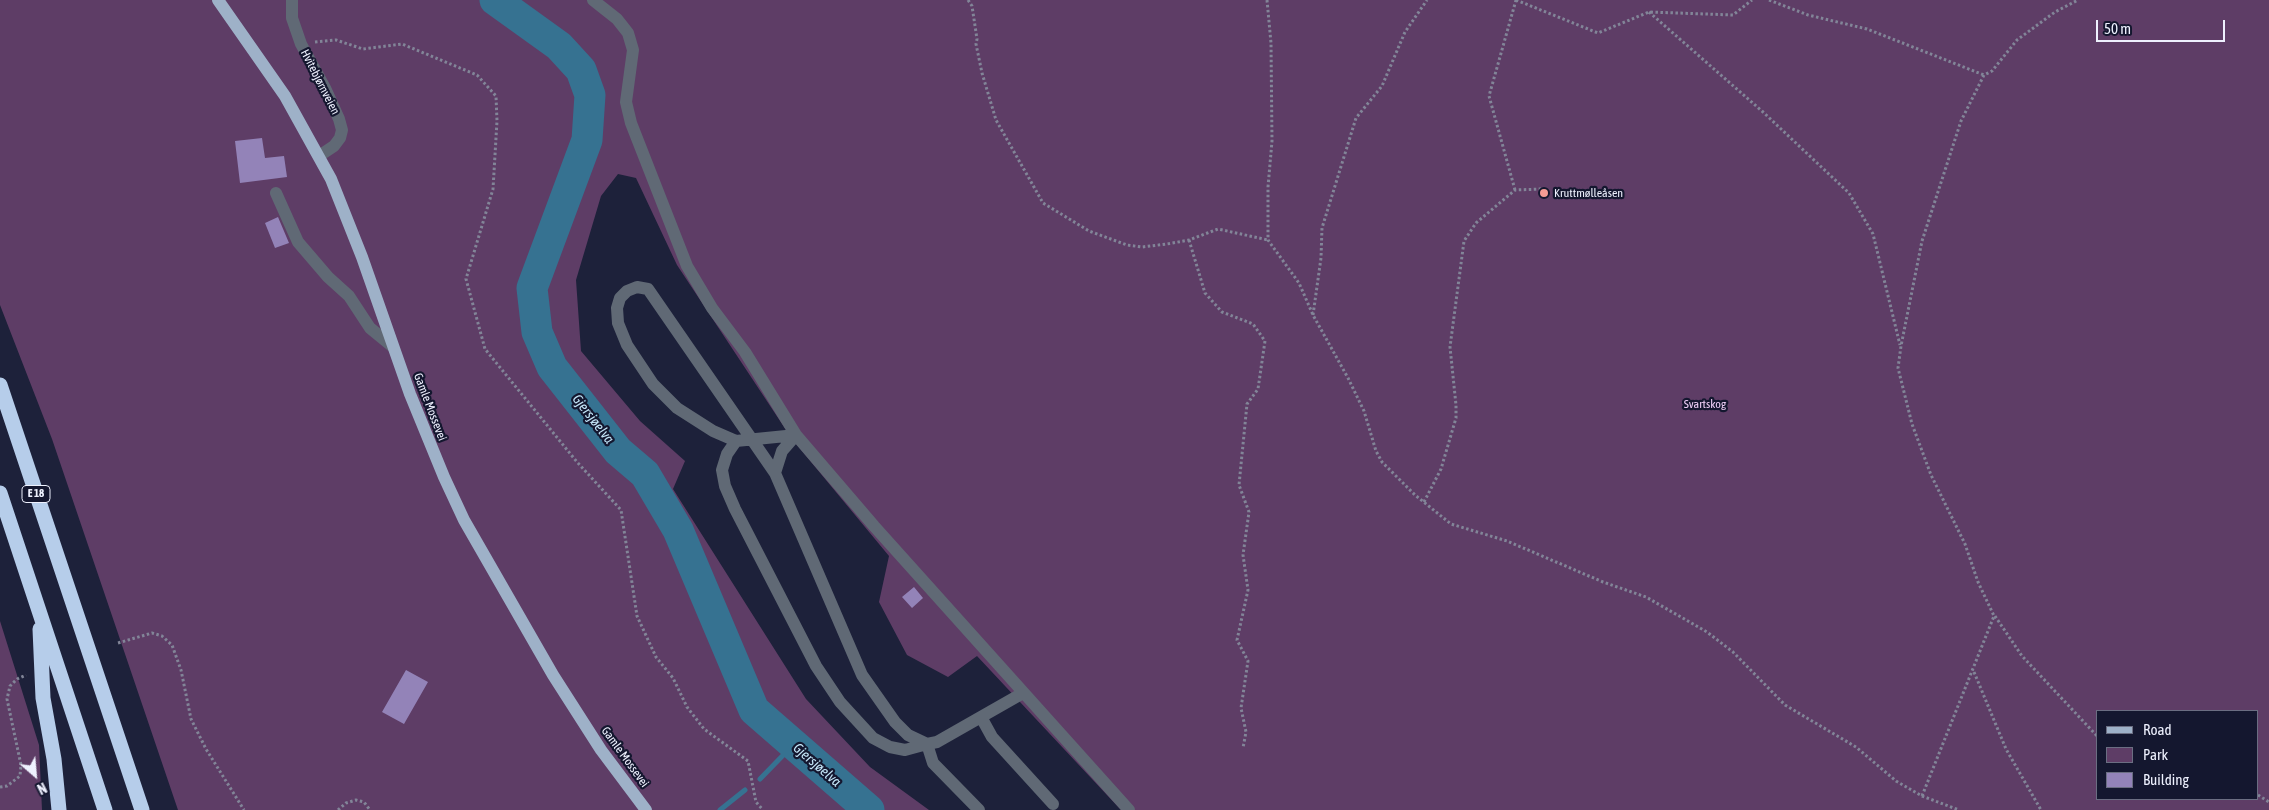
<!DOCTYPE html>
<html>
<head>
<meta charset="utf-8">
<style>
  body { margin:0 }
  #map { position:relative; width:2269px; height:810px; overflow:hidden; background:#1d213a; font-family:"Asap Condensed",sans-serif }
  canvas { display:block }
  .legend { position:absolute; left:2096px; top:710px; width:162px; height:90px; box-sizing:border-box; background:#14172f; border:1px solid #6b6e82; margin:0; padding:6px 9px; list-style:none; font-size:15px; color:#eef1fe }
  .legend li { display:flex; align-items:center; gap:10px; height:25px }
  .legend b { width:25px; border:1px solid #6b6e82 }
  .north { position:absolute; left:10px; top:750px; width:50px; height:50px; -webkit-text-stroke:4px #14172f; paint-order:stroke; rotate:153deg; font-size:14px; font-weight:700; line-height:20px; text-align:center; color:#eef1fe }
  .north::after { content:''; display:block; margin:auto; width:18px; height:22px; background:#eef1fe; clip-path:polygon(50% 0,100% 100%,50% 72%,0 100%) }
  .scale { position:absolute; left:2096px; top:20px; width:129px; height:22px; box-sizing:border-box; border:2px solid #eef1fe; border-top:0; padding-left:6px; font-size:15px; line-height:18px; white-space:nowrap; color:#eef1fe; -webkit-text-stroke:4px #14172f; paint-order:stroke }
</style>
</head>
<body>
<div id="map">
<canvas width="2269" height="810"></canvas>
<ul class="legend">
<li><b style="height:6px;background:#9eb1c8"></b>Road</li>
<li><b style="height:14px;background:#5e3d66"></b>Park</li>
<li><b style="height:14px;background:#9383b8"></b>Building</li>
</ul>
<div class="north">N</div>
<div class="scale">50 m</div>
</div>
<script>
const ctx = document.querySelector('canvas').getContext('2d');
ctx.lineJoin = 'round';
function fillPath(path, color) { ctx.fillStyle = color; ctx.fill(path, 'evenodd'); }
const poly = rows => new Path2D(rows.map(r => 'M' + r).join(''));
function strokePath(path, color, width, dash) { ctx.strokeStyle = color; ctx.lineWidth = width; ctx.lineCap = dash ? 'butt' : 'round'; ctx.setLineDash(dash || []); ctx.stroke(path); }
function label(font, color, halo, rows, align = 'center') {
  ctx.font = font + ' "Asap Condensed",sans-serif'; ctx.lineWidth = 4.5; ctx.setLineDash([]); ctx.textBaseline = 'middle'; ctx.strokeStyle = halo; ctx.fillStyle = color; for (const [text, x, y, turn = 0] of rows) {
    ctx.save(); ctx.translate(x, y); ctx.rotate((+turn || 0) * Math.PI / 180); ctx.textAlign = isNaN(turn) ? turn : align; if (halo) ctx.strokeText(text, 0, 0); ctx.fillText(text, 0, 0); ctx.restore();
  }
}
fillPath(poly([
  [0,0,2269,0,2269,810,1121,810,977,656,948,677,907,655,879,602,889,556,792,439,677,265,636,178,618,174,601,196,576,280,581,351,640,421,685,461,673,489,806,699,870,767,929,810,178,810,52,439,0,305],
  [2098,711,2258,711,2258,799,2098,799],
  [0,621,39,745,42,810,0,810]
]), '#5e3d66');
strokePath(poly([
  [760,779,794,744],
  [720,810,745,790]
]), '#367291', 5);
strokePath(poly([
  [495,0,559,46,581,70,590,95,587,140,532,288,537,332,552,367,618,451,645,474,678,530,754,710,869,810]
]), '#367291', 31);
fillPath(poly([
  [262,138,265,158,284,156,287,177,240,183,235,141],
  [278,217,289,243,275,248,265,223],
  [914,587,923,598,912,608,902,597],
  [406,670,428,682,404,724,382,712]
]), '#9383b8');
strokePath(poly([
  [968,0,972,6,977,39,976,44,982,73,996,120,1043,203,1089,231,1127,245,1142,247,1167,244,1189,240,1218,229,1268,240],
  [1267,0,1271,43,1272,141,1268,187,1268,240,1299,283,1313,315,1348,378,1364,411,1376,451,1382,462,1415,495,1451,524,1507,541,1603,582,1646,597,1707,632,1733,652,1785,705,1856,747,1896,781,1922,796,1959,810],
  [1516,0,1598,33,1649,12,1733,15,1752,0],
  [1769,0,1808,15,1867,29,1984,75],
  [1649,12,1763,112,1849,193,1873,234,1900,345],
  [315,42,336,40,363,49,402,44,477,75,496,96,497,121,493,189,466,279,485,349,577,462,621,510,637,616,656,657,673,678,687,707,704,729,748,761,756,802,763,810],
  [1515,190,1489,96,1516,0],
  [1189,240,1205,293,1222,312,1253,324,1265,341,1258,389,1247,404,1239,485,1249,512,1243,555,1248,590,1237,640,1248,661,1241,708,1246,732,1243,748],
  [1313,315,1321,258,1322,228,1356,118,1382,86,1405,32,1427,0],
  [1424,502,1441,469,1456,418,1456,405,1450,347,1464,241,1476,223,1515,190,1542,189],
  [1995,616,2022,656,2098,737],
  [118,643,152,633,162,636,172,645,181,670,191,719,206,749,244,810],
  [1974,672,2006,749,2041,810],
  [0,787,7,786,20,776,21,765,7,699,10,686,17,679,26,675],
  [2258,795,2269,802],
  [1922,796,1994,616,1978,582,1965,544,1931,475,1912,424,1898,368,1901,346,1922,241,1961,121,1984,75,1992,71,2017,40,2055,12,2078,0],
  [338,810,346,803,356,800,364,802,370,810]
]), '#828598', 3, [2.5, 2.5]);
strokePath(poly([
  [292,0,292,18,301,44,325,88,339,119,342,130,340,138,334,146,319,156],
  [593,0,617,19,628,33,633,50,626,102,631,123,687,266,712,308,745,352,796,435,874,526,1129,810],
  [276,193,298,242,328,277,349,296,370,328,392,346],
  [796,435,736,441,727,454,722,470,725,486,735,509,816,666,840,702,873,738,890,747,905,750,927,744,933,763,979,810],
  [796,435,782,451,775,473,862,675,895,722,908,735,927,744,937,742,1023,693],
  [736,441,713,431,677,408,653,384,627,345,618,323,617,308,620,298,627,291,637,287,648,289,775,473],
  [981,717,992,737,1053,804]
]), '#606975', 12);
strokePath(poly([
  [218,0,285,96,331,179,362,257,410,394,444,477,464,520,553,675,601,750,646,810]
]), '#9eb1c8', 12);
strokePath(poly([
  [0,385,142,810],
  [0,493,105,810],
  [40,629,43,698,54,759,59,810]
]), '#b6cdea', 15);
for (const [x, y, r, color] of [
  [1544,193,5,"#f59c95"]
]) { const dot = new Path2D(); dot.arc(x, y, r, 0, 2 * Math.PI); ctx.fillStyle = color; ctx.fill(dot); strokePath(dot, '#14172f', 2); }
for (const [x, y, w] of [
  [36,494,28]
]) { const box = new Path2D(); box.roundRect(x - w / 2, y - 8.5, w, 17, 4); ctx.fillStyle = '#14172f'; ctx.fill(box); strokePath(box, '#eef1fe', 1); }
label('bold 11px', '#eef1fe', null, [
  ["E 18",36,494]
]);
label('12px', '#eef1fe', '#14172f', [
  ["Hvitebjørnveien",320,82,63],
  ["Gamle Mossevei",430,407,69],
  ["Gamle Mossevei",625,757,54]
]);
label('12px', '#eef1fe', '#14172f', [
  ["Kruttmølleåsen",1554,193]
], 'left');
label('12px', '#efcef7', '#14172f', [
  ["Svartskog",1705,404]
]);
label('italic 14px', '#c5e7f9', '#14172f', [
  ["Gjersjøelva",593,419,52],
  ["Gjersjøelva",817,765,41]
]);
</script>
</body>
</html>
